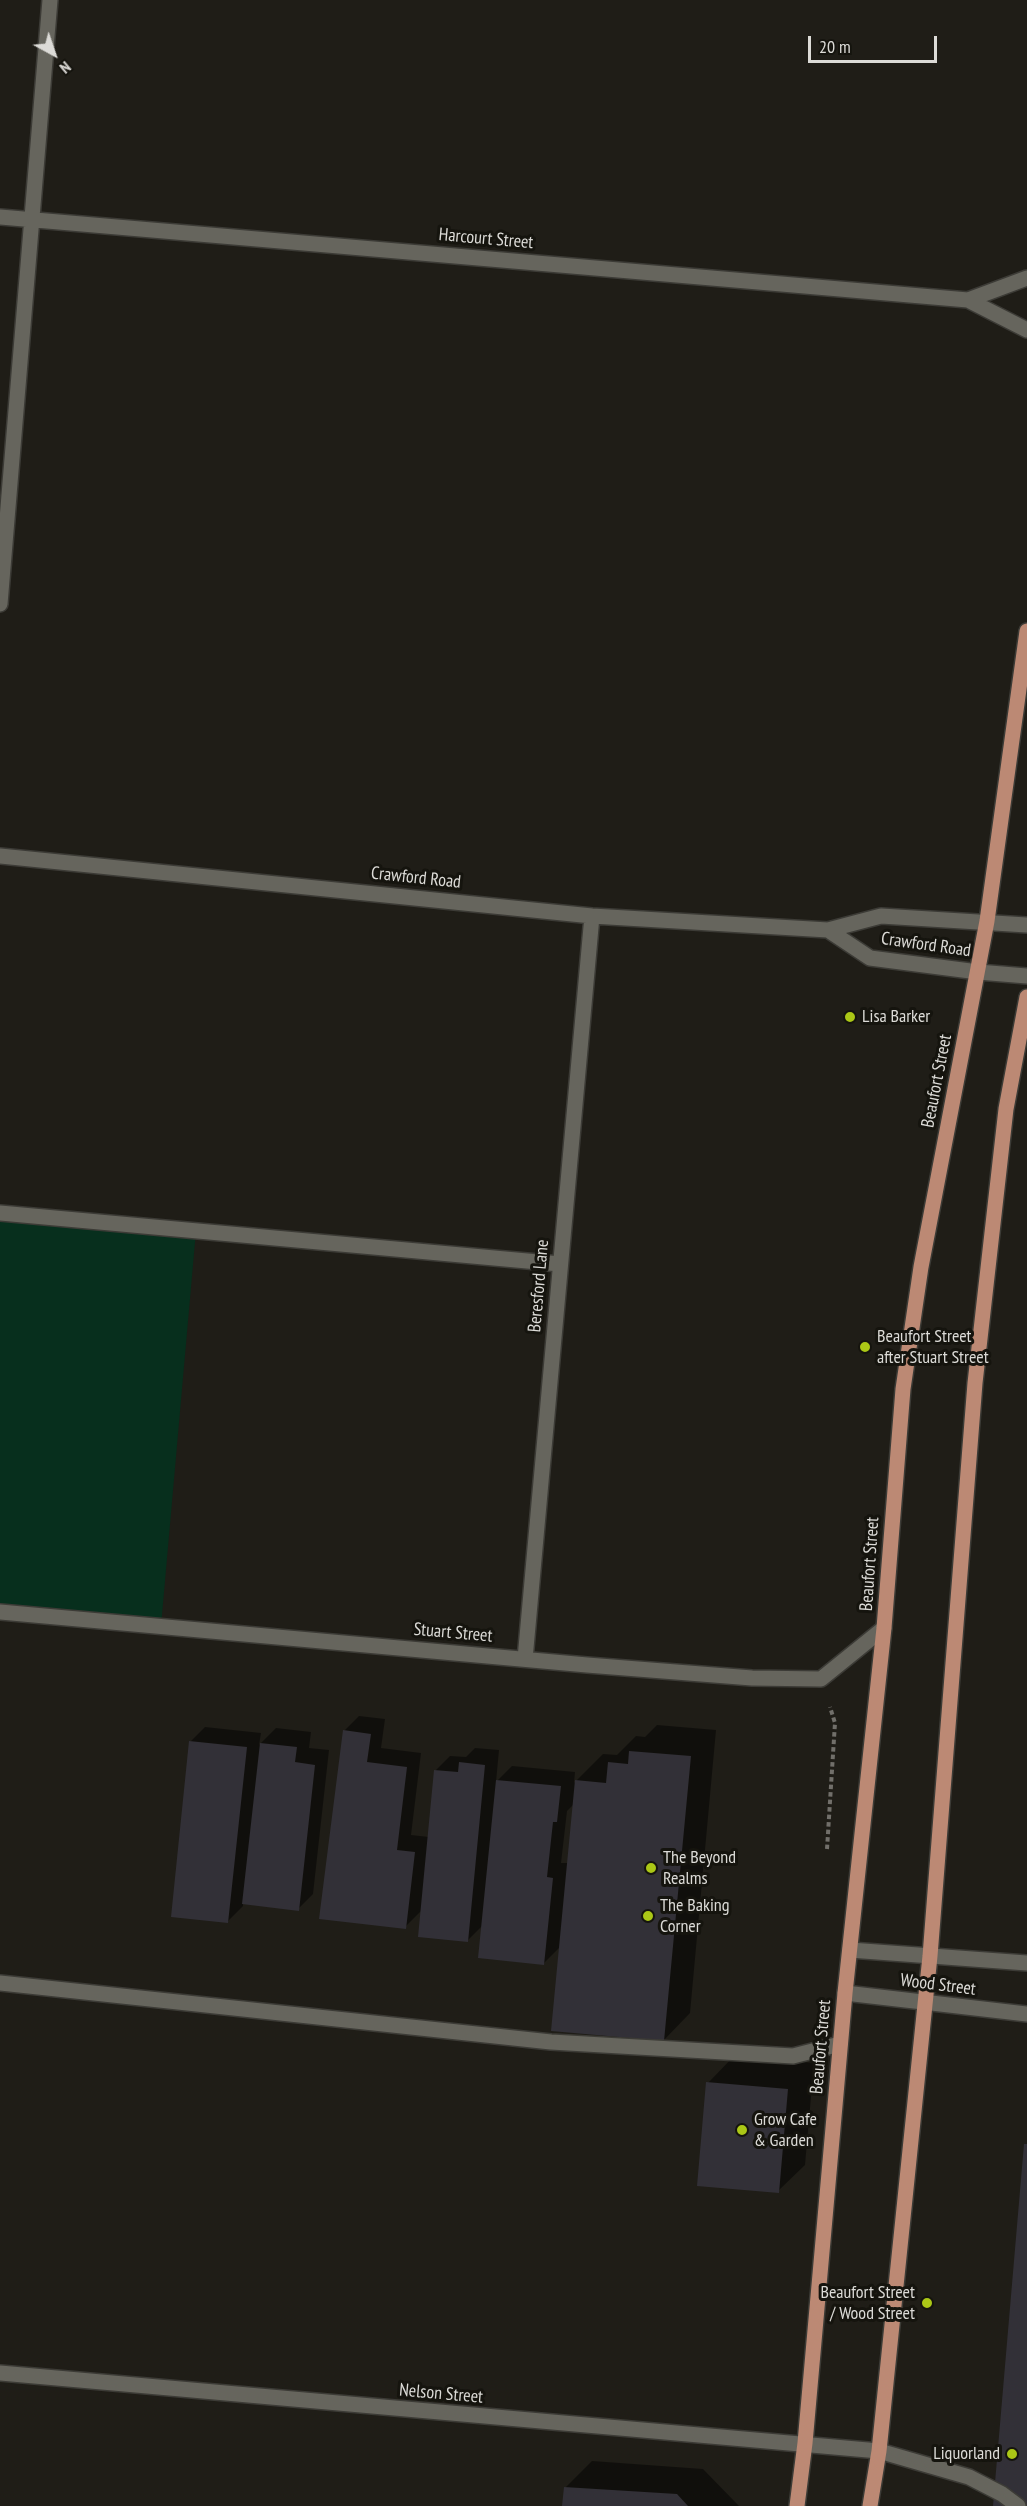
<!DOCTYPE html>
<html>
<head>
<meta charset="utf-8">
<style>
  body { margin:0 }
  #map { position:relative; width:1027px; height:2506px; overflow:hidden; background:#1f1d17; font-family:"PT Sans Narrow",sans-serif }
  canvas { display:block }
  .north { position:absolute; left:24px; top:24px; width:60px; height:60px; -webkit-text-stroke:4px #15140e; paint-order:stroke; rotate:140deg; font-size:16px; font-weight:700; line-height:24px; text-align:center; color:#dcdbd7 }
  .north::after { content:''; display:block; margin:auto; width:21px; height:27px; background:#dcdbd7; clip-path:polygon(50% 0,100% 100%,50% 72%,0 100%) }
  .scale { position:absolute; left:808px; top:36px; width:129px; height:27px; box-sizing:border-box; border:3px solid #dcdbd7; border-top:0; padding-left:8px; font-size:18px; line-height:21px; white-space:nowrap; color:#dcdbd7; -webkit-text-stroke:4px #15140e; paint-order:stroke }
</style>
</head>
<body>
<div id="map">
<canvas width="1027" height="2506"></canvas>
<div class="north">N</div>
<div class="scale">20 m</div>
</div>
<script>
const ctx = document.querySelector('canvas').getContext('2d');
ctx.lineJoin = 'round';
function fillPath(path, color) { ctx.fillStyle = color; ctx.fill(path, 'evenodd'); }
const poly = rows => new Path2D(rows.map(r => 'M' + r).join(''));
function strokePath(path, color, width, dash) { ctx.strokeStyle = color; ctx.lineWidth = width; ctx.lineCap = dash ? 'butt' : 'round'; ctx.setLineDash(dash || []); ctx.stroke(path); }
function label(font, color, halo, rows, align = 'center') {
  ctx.font = font + ' "PT Sans Narrow",sans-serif'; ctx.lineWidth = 6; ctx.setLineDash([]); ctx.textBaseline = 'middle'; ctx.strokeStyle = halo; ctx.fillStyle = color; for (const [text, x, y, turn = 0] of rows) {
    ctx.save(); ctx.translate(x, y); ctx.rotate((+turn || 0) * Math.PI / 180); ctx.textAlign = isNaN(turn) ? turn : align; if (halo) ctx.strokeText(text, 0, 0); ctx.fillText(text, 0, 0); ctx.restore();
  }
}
fillPath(poly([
  [0,1213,196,1231,161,1626,0,1612]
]), '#072f1d');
fillPath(poly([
  [359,1716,385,1719,381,1748,421,1753,411,1835,429,1837,435,1771,450,1756,466,1757,475,1748,499,1750,496,1782,512,1766,575,1772,574,1783,603,1754,617,1755,636,1736,645,1737,657,1725,716,1730,690,2013,664,2040,561,1946,544,1963,483,1925,468,1940,422,1910,405,1927,344,1731],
  [575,1803,569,1863,561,1863,567,1811],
  [205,1727,261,1733,259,1745,276,1728,311,1732,309,1748,329,1750,313,1894,298,1909,243,1903,243,1906,228,1921,190,1742],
  [734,2056,814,2063,805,2165,778,2191,708,2083],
  [592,2461,703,2469,739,2506,563,2506,565,2488]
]), '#0007');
fillPath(poly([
  [343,1730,371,1734,367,1762,407,1767,397,1850,415,1852,406,1929,319,1919],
  [189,1741,247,1747,228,1923,171,1917],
  [260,1743,297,1747,295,1762,315,1765,299,1911,242,1904],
  [629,1751,691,1756,664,2041,551,2031,575,1780,606,1783,608,1762,628,1764],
  [459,1762,485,1765,468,1942,418,1937,434,1770,458,1772],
  [496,1780,561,1786,557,1822,553,1822,547,1877,553,1878,544,1965,478,1958],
  [706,2082,788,2089,779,2193,697,2186],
  [1024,2144,1027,2144,1027,2506,993,2506],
  [564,2487,677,2494,688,2506,562,2506]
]), '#323037');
const minor = poly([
  [0,217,968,300,1027,330],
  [968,300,1027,278],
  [0,604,50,0],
  [0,856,592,916,828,930,881,916,1027,925],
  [828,930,870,958,978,972,1027,976],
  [0,1213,560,1264],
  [0,1612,587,1665,752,1678,821,1679,884,1628],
  [525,1659,592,916],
  [850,1950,1027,1963],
  [0,1983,551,2042,793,2056,840,2044],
  [845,1993,1027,2014],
  [0,2373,879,2451,969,2477,1002,2494,1018,2506]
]);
const major = poly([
  [797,2506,805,2443,845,1993,884,1628,903,1389,921,1267,987,921,1027,631],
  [870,2506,879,2451,930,1956,975,1383,1006,1109,1027,997]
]);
strokePath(minor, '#3c3b36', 18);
strokePath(major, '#3c3b36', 18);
strokePath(poly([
  [827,1849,835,1723,830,1707]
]), '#716f6a', 4, [4.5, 3]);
strokePath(minor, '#66655d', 15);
strokePath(major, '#bc8974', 15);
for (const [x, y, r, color] of [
  [850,1017,6,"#abc716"],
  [865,1347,6,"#abc716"],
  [651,1868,6,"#abc716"],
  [648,1916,6,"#abc716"],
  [742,2130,6,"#abc716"],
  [927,2303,6,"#abc716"],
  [1012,2454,6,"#abc716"]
]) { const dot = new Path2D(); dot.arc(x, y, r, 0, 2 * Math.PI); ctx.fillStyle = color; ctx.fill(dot); strokePath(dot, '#15140e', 2); }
label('18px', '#dcdbd7', '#15140e', [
  ["Harcourt Street",486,239,5],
  ["Crawford Road",416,878,6],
  ["Crawford Road",926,945,8],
  ["Beaufort Street",937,1081,-79],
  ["Beresford Lane",539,1286,-85],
  ["Beaufort Street",870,1564,-86],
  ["Stuart Street",453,1633,5],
  ["Wood Street",938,1985,7],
  ["Beaufort Street",821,2047,-85],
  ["Nelson Street",441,2394,5]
]);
label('18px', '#dcdbd7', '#15140e', [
  ["Lisa Barker",862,1017],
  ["Beaufort Street",877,1337],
  ["after Stuart Street",877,1358],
  ["The Beyond",663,1858],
  ["Realms",663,1879],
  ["The Baking",660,1906],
  ["Corner",660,1927],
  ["Grow Cafe",754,2120],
  ["& Garden",754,2141],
  ["Beaufort Street",915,2293,"right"],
  ["/ Wood Street",915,2314,"right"],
  ["Liquorland",1000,2454,"right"]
], 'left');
</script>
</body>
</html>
